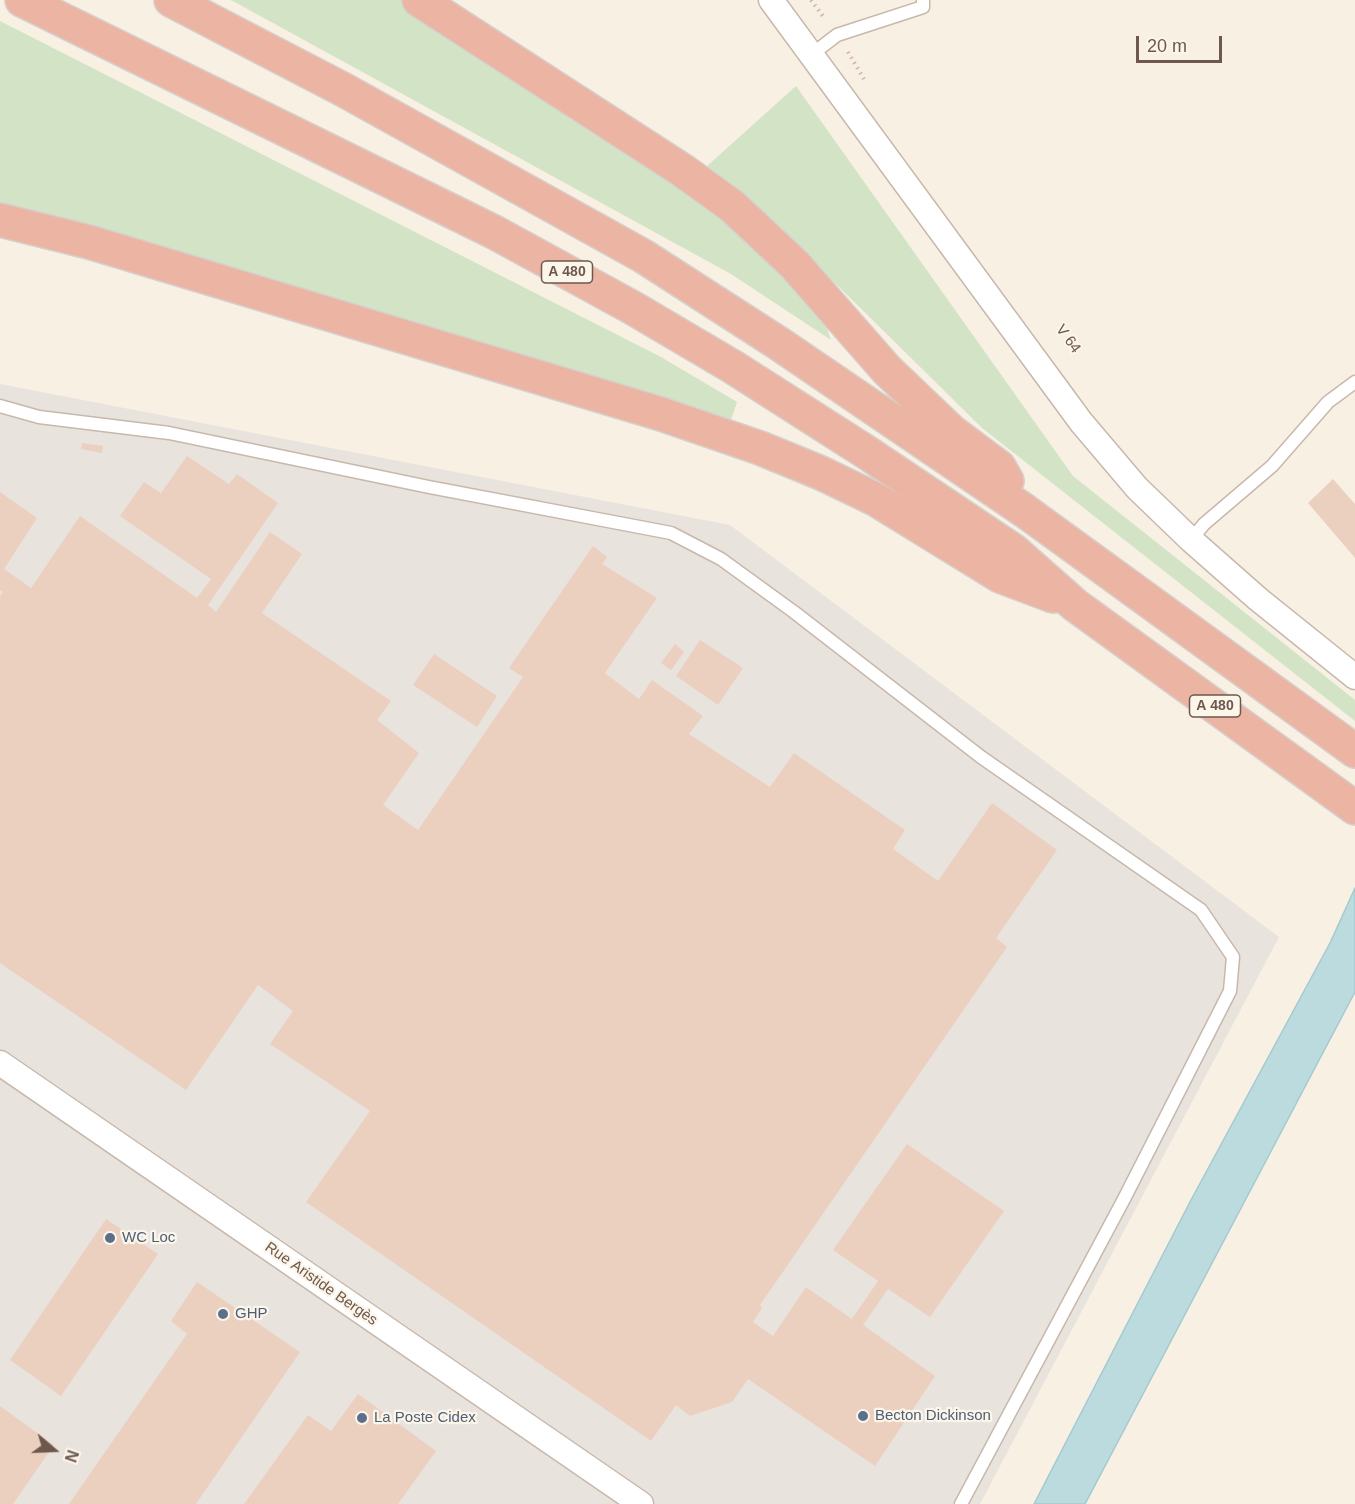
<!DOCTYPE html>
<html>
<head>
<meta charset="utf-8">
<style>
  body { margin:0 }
  #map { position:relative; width:1355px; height:1504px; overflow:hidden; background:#f9f0e4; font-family:Helvetica,sans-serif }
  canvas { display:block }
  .north { position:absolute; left:24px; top:1420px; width:60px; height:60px; -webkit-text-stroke:4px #fcf5ea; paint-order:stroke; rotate:109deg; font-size:16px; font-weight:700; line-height:24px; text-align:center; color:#6e584d }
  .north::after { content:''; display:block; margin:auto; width:21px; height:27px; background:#6e584d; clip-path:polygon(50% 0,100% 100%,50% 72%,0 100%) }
  .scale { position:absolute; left:1136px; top:36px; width:86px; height:27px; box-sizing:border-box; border:3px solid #6e584d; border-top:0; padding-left:8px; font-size:18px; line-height:21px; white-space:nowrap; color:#6e584d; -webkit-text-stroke:4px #fcf5ea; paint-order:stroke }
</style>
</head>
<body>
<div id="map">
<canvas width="1355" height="1504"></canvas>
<div class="north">N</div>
<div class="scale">20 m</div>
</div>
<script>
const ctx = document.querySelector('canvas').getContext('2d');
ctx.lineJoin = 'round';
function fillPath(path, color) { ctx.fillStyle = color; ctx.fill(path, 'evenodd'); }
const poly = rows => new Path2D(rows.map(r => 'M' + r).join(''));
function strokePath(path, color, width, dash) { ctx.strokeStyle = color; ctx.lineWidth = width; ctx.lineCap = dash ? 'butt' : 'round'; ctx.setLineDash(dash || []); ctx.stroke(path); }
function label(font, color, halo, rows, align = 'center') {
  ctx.font = font + ' Helvetica,sans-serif'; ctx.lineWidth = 4.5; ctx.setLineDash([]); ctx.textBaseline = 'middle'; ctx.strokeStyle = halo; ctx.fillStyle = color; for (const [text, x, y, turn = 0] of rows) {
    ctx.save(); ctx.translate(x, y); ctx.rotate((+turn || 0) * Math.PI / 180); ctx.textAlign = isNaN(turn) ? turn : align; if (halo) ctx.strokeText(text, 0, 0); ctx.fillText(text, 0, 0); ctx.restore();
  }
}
fillPath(poly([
  [0,384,730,525,1279,937,980,1504,0,1504]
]), '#e9e3de');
fillPath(poly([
  [231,0,404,0,750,235,822,314,831,340,731,274],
  [0,21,661,357,737,402,729,426,84,225,0,202],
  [796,86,1073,476,1355,700,1355,721,982,428,837,285,706,167]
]), '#d2e4c5');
const water = poly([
  [1355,888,1355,992,1085,1504,1034,1504,1191,1200,1330,943,1355,888]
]);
fillPath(water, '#bcdbdf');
strokePath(water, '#a3cad0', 1.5);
fillPath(poly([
  [82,443,103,446,102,453,81,449],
  [187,456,229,484,237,474,278,503,208,605,216,612,270,532,302,554,262,613,391,701,377,720,419,753,383,805,418,830,523,677,509,668,593,546,607,557,602,564,657,598,605,673,639,699,652,680,703,716,689,734,770,787,794,753,905,830,893,849,938,881,992,803,1057,850,996,938,1007,947,760,1305,762,1308,753,1322,773,1336,806,1287,852,1319,878,1281,833,1250,907,1144,1004,1211,930,1317,888,1289,863,1325,935,1376,875,1466,748,1379,732,1402,690,1416,676,1405,651,1441,306,1202,370,1111,270,1044,293,1011,258,985,186,1090,0,963,0,596,3,592,0,590,0,492,37,518,4,569,31,588,80,516,197,598,211,579,120,516,144,482,161,493],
  [1333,479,1355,504,1355,558,1308,503],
  [700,640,743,668,718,705,676,676],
  [675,644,684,652,671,670,661,663],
  [434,654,497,696,477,727,413,685],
  [106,1219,158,1254,61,1396,10,1360],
  [197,1282,300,1352,196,1504,69,1504,187,1334,171,1321],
  [358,1394,436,1451,398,1504,244,1504,308,1415,331,1431],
  [0,1406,54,1445,13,1504,0,1504]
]), '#ebd0c0');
const service = poly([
  [811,55,837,35,923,7,923,0],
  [0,406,39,417,169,433,429,487,671,533,721,559,794,612,981,757,1201,910,1233,957,1230,991,1124,1199,961,1504],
  [1191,540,1204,524,1272,466,1328,402,1355,382]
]);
const minor = poly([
  [771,0,1081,422,1137,488,1191,540,1258,599,1355,677],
  [0,1063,641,1504]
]);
const motorway = poly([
  [22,0,494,232,633,308,733,367,866,452,1014,551,1075,605,1355,808],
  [171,0,344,90,643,256,778,343,1025,511,1355,751],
  [419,0,682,170,732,206,794,264,887,370,952,432,999,467,1007,481],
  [0,220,89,242,661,414,760,448,821,473,875,499,1000,576,1053,596]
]);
strokePath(service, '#c8b8ac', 15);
strokePath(minor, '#c8b8ac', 27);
strokePath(motorway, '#d6d0cd', 36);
strokePath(poly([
  [811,0,825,19],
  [848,52,864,79]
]), '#cfb3a3', 4, [1.5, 4.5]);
strokePath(service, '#fff', 12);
strokePath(minor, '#fff', 24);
strokePath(motorway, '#ebb4a3', 33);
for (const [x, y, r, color] of [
  [110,1238,6,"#5c6f8a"],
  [223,1314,6,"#5c6f8a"],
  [863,1416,6,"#5c6f8a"],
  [362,1418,6,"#5c6f8a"]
]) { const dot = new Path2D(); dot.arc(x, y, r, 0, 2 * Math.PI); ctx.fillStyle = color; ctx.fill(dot); strokePath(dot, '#fcf5ea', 2); }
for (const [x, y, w] of [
  [567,272,51],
  [1215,706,51]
]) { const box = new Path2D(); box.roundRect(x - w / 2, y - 11, w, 22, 4.5); ctx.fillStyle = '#fcf5ea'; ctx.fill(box); strokePath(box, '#6e584d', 1.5); }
label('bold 14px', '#6e584d', null, [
  ["A 480",567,272],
  ["A 480",1215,706]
]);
label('15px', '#6e584d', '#fcf5ea', [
  ["V 64",1068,339,54],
  ["Rue Aristide Bergès",321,1284,35]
]);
label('15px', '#4e5e75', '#fcf5ea', [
  ["WC Loc",122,1238],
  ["GHP",235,1314],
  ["Becton Dickinson",875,1416],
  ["La Poste Cidex",374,1418]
], 'left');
</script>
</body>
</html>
